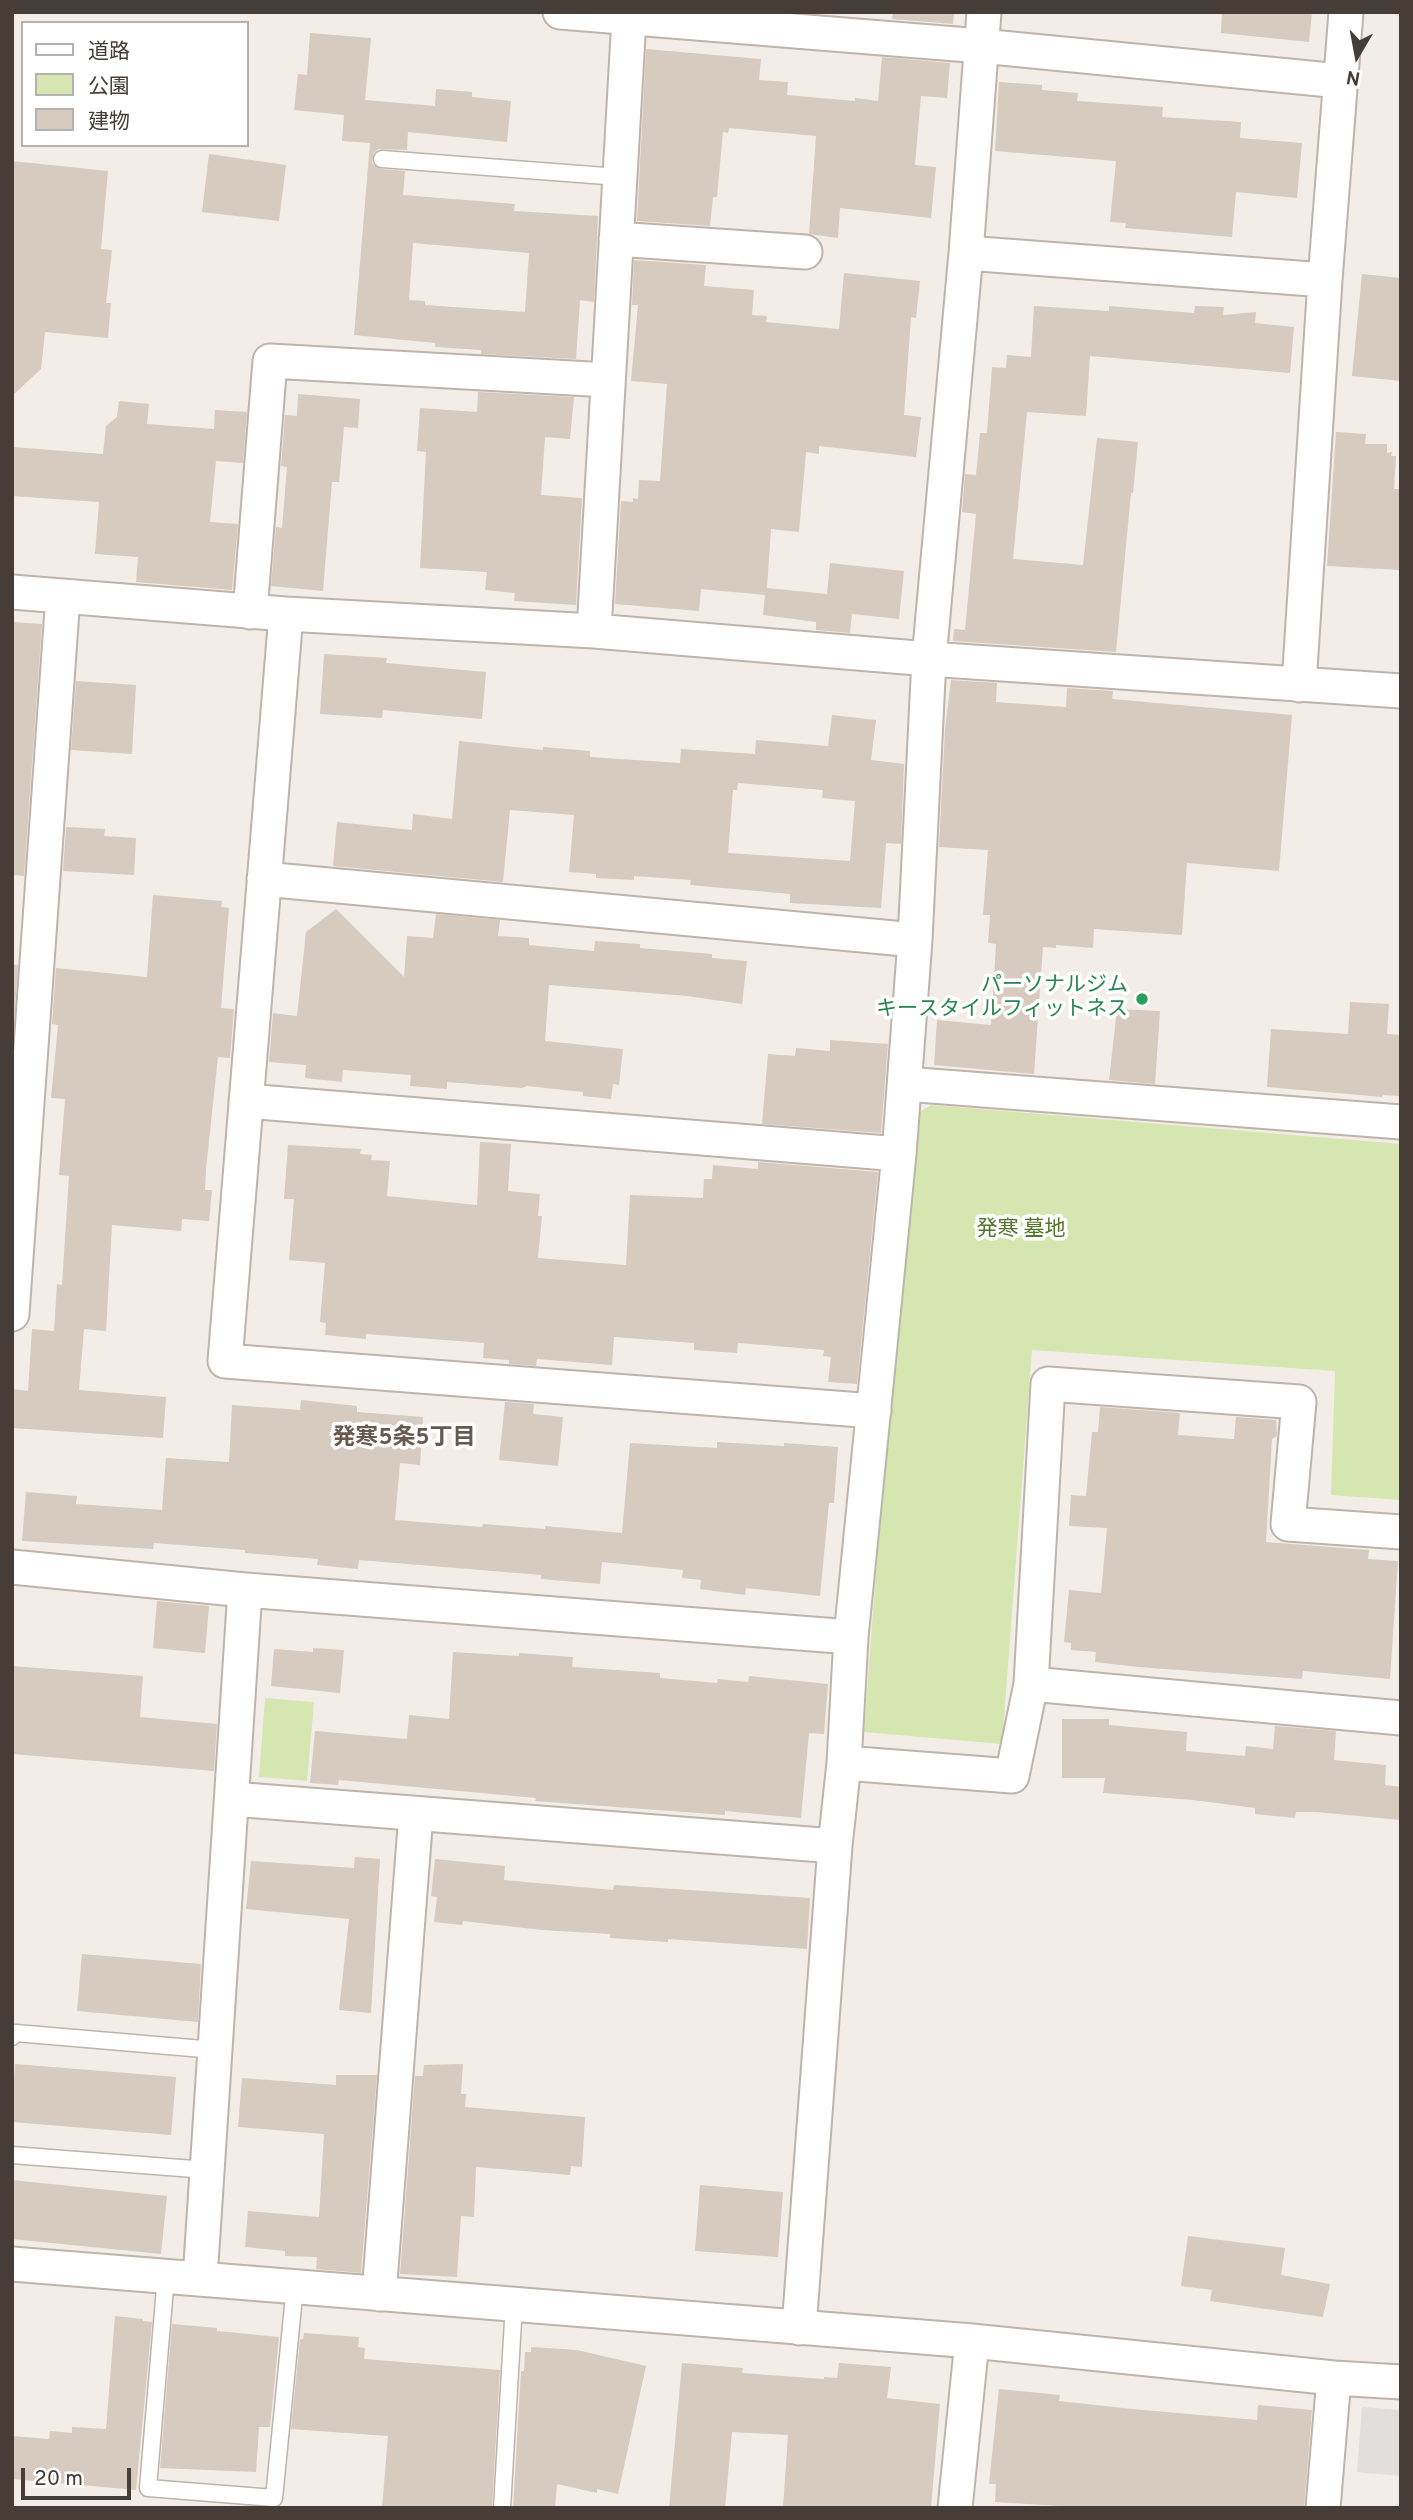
<!DOCTYPE html>
<html>
<head>
<meta charset="utf-8">
<style>
  body { margin:0 }
  #map { position:relative; width:1413px; height:2520px; overflow:hidden; background:#f3ede7; font-family:Overpass,"Noto Sans JP",sans-serif }
  canvas { display:block }
  .frame { position:absolute; inset:0; border:14px solid #453d36; pointer-events:none }
  .legend { position:absolute; left:21px; top:21px; width:228px; height:126px; box-sizing:border-box; background:#fff; border:2px solid #b5b1af; margin:0; padding:9px 12px; list-style:none; font-size:21px; color:#453d36 }
  .legend li { display:flex; align-items:center; gap:14px; height:35px }
  .legend b { width:35px; border:2px solid #b5b1af }
  .north { position:absolute; left:1322px; top:21px; width:70px; height:70px; -webkit-text-stroke:5px #fff; paint-order:stroke; rotate:190deg; font-size:19px; font-weight:700; line-height:28px; text-align:center; color:#453d36 }
  .north::after { content:''; display:block; margin:auto; width:24px; height:32px; background:#453d36; clip-path:polygon(50% 0,100% 100%,50% 72%,0 100%) }
  .scale { position:absolute; left:21px; top:2468px; width:110px; height:32px; box-sizing:border-box; border:4px solid #453d36; border-top:0; padding-left:9px; font-size:21px; line-height:24px; white-space:nowrap; color:#453d36; -webkit-text-stroke:5px #fff; paint-order:stroke }
</style>
</head>
<body>
<div id="map">
<canvas width="1413" height="2520"></canvas>
<div class="frame"></div>
<ul class="legend">
<li><b style="height:9px;background:#fff"></b>道路</li>
<li><b style="height:19px;background:#d5e6b1"></b>公園</li>
<li><b style="height:19px;background:#d7cabf"></b>建物</li>
</ul>
<div class="north">N</div>
<div class="scale">20 m</div>
</div>
<script>
const ctx = document.querySelector('canvas').getContext('2d');
ctx.lineJoin = 'round';
function fillPath(path, color) { ctx.fillStyle = color; ctx.fill(path, 'evenodd'); }
const poly = rows => new Path2D(rows.map(r => 'M' + r).join(''));
function strokePath(path, color, width, dash) { ctx.strokeStyle = color; ctx.lineWidth = width; ctx.lineCap = dash ? 'butt' : 'round'; ctx.setLineDash(dash || []); ctx.stroke(path); }
function label(font, color, halo, rows, align = 'center') {
  ctx.font = font + ' Overpass,"Noto Sans JP",sans-serif'; ctx.lineWidth = 7; ctx.setLineDash([]); ctx.textBaseline = 'middle'; ctx.strokeStyle = halo; ctx.fillStyle = color; for (const [text, x, y, turn = 0] of rows) {
    ctx.save(); ctx.translate(x, y); ctx.rotate((+turn || 0) * Math.PI / 180); ctx.textAlign = isNaN(turn) ? turn : align; if (halo) ctx.strokeText(text, 0, 0); ctx.fillText(text, 0, 0); ctx.restore();
  }
}
fillPath(poly([
  [931,1105,1401,1144,1401,1500,1331,1495,1335,1371,1032,1350,1002,1744,864,1732,910,1118],
  [265,1698,314,1702,307,1781,259,1777]
]), '#d5e6b1');
fillPath(poly([
  [1362,2407,1401,2410,1401,2476,1357,2472]
]), '#e1dedb');
fillPath(poly([
  [893,12,954,12,953,24,892,19],
  [1222,12,1312,12,1309,42,1221,33],
  [310,33,371,38,365,100,435,106,436,89,472,92,472,97,511,101,507,142,408,132,407,150,378,149,373,154,372,163,381,169,405,171,403,195,515,204,514,211,598,216,594,302,580,300,576,359,481,354,481,350,435,347,435,343,354,335,370,143,342,141,344,115,294,110,298,74,307,75],
  [413,243,529,253,525,312,425,305,425,301,409,300],
  [646,49,761,59,759,80,788,82,787,95,855,101,855,98,878,101,882,57,950,63,947,98,921,96,915,165,936,167,931,218,840,208,838,238,809,234,816,136,729,128,728,133,723,132,717,197,713,197,710,226,637,221],
  [999,82,1042,85,1042,90,1078,93,1077,101,1163,107,1162,117,1241,122,1240,138,1302,143,1297,198,1236,192,1232,237,1125,228,1126,223,1110,222,1116,161,995,151],
  [209,154,286,165,279,221,202,212],
  [12,161,108,171,101,249,112,250,106,303,111,303,108,338,45,332,41,369,12,396],
  [634,260,706,265,704,286,754,290,752,315,767,316,766,322,839,329,844,273,920,281,916,318,911,317,904,415,921,417,916,457,819,446,819,454,806,452,799,532,771,529,767,588,827,594,830,563,904,571,899,619,852,614,850,633,816,630,816,622,763,615,765,595,701,589,699,611,615,604,621,501,633,502,633,498,638,499,639,480,660,481,667,384,631,381,638,305,632,305],
  [1362,274,1401,278,1401,381,1352,376],
  [1034,306,1109,311,1109,306,1194,313,1195,306,1224,307,1223,315,1256,312,1255,323,1294,327,1290,373,1090,356,1086,416,1027,412,1013,559,1083,565,1097,438,1138,442,1133,493,1131,493,1116,652,953,641,954,629,965,630,976,514,962,512,965,474,976,475,980,433,987,433,992,367,1006,368,1007,355,1031,357],
  [478,392,574,397,570,439,545,437,541,495,582,498,576,605,514,601,515,593,485,590,487,572,420,568,426,452,417,451,420,408,477,412],
  [298,394,360,399,358,428,344,427,339,482,332,482,323,591,271,586,276,527,282,528,287,467,281,466,285,415,297,416],
  [119,401,149,404,147,424,214,429,215,410,247,412,243,463,216,461,210,522,238,524,232,590,136,582,138,557,95,554,99,502,12,496,12,447,103,454,106,426,117,417],
  [1336,432,1366,434,1365,444,1387,444,1387,453,1392,452,1391,456,1396,456,1394,489,1401,489,1401,570,1327,566],
  [12,622,42,624,24,876,12,875],
  [324,654,387,658,386,663,486,672,482,719,383,710,382,718,320,714],
  [951,680,997,683,996,702,1066,707,1067,688,1113,691,1112,699,1292,715,1279,871,1187,863,1182,935,1094,929,1093,948,1056,945,1056,948,1043,947,1034,1074,934,1065,937,1020,991,1025,996,944,988,943,990,915,983,915,988,850,939,847,945,729],
  [76,681,136,685,132,754,71,750],
  [832,715,876,720,871,760,904,764,901,844,886,843,881,908,790,903,790,894,690,885,691,880,634,876,634,880,596,878,596,874,569,872,574,815,510,810,503,882,333,866,337,822,412,830,413,814,452,819,459,741,543,750,543,747,590,751,590,757,680,763,681,749,755,754,756,740,828,746],
  [738,783,823,790,822,798,855,801,850,861,728,853,733,790,737,790],
  [66,827,105,829,104,836,136,838,134,875,63,871],
  [153,895,222,901,221,907,229,908,221,1008,234,1009,230,1058,218,1057,206,1169,205,1190,212,1190,209,1221,182,1219,181,1231,112,1225,106,1331,84,1329,79,1390,166,1397,163,1438,12,1428,12,1389,28,1391,32,1329,54,1331,57,1284,62,1285,69,1176,59,1175,65,1099,51,1098,58,1025,52,1024,56,968,147,977],
  [336,909,404,977,407,936,433,938,436,914,500,920,498,936,529,938,529,945,594,951,595,941,640,944,640,948,712,954,712,958,747,961,742,1004,687,996,549,985,545,1041,623,1049,619,1085,613,1084,611,1099,583,1096,583,1092,527,1086,522,1088,447,1082,447,1089,410,1086,411,1075,343,1070,342,1082,305,1078,306,1065,269,1062,273,1013,297,1016,306,932],
  [12,964,18,965,14,1021,12,1021],
  [1350,1002,1389,1004,1387,1034,1401,1035,1401,1096,1383,1095,1382,1097,1267,1087,1271,1029,1348,1034],
  [1117,1009,1160,1011,1155,1084,1109,1080],
  [830,1040,888,1044,881,1133,762,1124,768,1054,795,1056,796,1048,830,1051],
  [480,1142,511,1144,508,1191,540,1194,538,1216,542,1216,538,1258,626,1265,630,1195,703,1198,704,1179,712,1179,713,1165,758,1169,758,1162,878,1172,857,1384,828,1382,831,1357,823,1356,824,1350,738,1343,737,1353,694,1350,694,1343,614,1337,612,1365,537,1359,536,1366,509,1364,509,1360,483,1358,484,1343,366,1334,366,1339,325,1335,326,1323,320,1322,325,1263,289,1260,294,1199,284,1199,288,1145,361,1149,360,1154,372,1155,371,1160,390,1161,387,1196,477,1205],
  [301,1400,357,1406,357,1412,423,1417,420,1465,400,1463,395,1520,482,1527,483,1524,545,1529,545,1526,622,1533,630,1443,717,1448,717,1442,784,1446,784,1443,838,1447,834,1503,829,1503,820,1596,746,1588,745,1595,700,1589,701,1580,682,1578,683,1570,602,1562,600,1584,541,1579,541,1575,359,1560,358,1569,317,1565,318,1559,245,1553,245,1550,154,1543,153,1549,22,1541,26,1492,77,1496,76,1504,162,1510,166,1458,229,1462,232,1405,300,1410],
  [505,1402,534,1404,533,1414,563,1417,558,1466,499,1460],
  [1100,1407,1180,1413,1178,1435,1234,1439,1236,1417,1276,1420,1277,1436,1272,1439,1266,1542,1369,1550,1368,1559,1398,1561,1390,1679,1303,1671,1302,1679,1138,1667,1095,1662,1096,1652,1071,1650,1071,1643,1064,1642,1069,1590,1101,1593,1107,1528,1069,1526,1071,1495,1086,1496,1092,1432,1098,1432],
  [157,1601,209,1606,205,1653,153,1648],
  [313,1648,344,1650,340,1693,271,1686,274,1649,313,1652],
  [453,1652,519,1656,519,1653,573,1657,572,1667,660,1673,660,1678,717,1683,718,1679,748,1682,749,1676,828,1684,824,1734,809,1733,801,1818,725,1811,725,1815,535,1801,536,1798,339,1780,338,1785,310,1783,315,1731,407,1739,409,1715,449,1719],
  [12,1666,143,1676,140,1717,217,1724,214,1771,12,1754],
  [1062,1719,1109,1719,1109,1725,1187,1732,1186,1751,1245,1756,1246,1746,1273,1749,1275,1726,1336,1731,1334,1760,1386,1765,1385,1785,1401,1787,1401,1820,1316,1812,1296,1812,1295,1818,1255,1814,1255,1808,1193,1800,1103,1793,1105,1778,1062,1778],
  [355,1857,380,1859,371,2013,339,2010,349,1919,246,1909,251,1861,354,1868],
  [435,1859,505,1866,504,1880,613,1890,614,1885,810,1898,807,1949,668,1939,668,1942,610,1938,610,1934,542,1930,463,1921,462,1925,434,1922,437,1897,431,1896],
  [82,1954,201,1964,198,2022,77,2011],
  [15,2064,176,2077,171,2135,12,2122],
  [463,2064,461,2094,466,2094,465,2107,585,2117,582,2167,571,2166,570,2175,476,2167,474,2217,461,2216,457,2277,400,2274,415,2076,423,2076,424,2065],
  [336,2075,377,2075,361,2273,316,2269,317,2257,285,2256,285,2251,245,2247,248,2211,319,2217,324,2134,238,2127,242,2078,336,2085],
  [12,2180,167,2196,161,2254,12,2239],
  [700,2185,783,2192,778,2257,695,2251],
  [1188,2236,1285,2248,1281,2275,1330,2284,1323,2317,1210,2301,1212,2290,1181,2286],
  [115,2316,143,2319,143,2321,152,2322,136,2490,12,2479,12,2436,49,2439,50,2431,72,2433,72,2427,106,2429],
  [172,2324,217,2328,217,2331,279,2337,270,2427,259,2427,256,2472,160,2468],
  [304,2333,359,2337,358,2347,365,2348,364,2359,500,2370,492,2508,382,2508,388,2436,291,2429,300,2339,303,2339],
  [531,2347,577,2350,646,2366,618,2494,597,2489,597,2493,557,2484,555,2508,513,2508,521,2371,524,2371,525,2352,531,2352],
  [682,2363,743,2368,742,2373,824,2379,824,2377,837,2378,839,2363,891,2367,887,2398,940,2404,931,2508,783,2508,788,2435,732,2432,725,2508,669,2508],
  [999,2389,1060,2395,1059,2401,1132,2409,1257,2420,1258,2405,1312,2410,1304,2508,1094,2508,995,2502,996,2484,989,2484]
]), '#d7cabf');
const service = poly([
  [382,159,619,177],
  [12,2037,16,2033,215,2050],
  [12,2155,207,2170],
  [166,2276,148,2488,274,2498,295,2286],
  [502,2508,514,2304]
]);
const minor = poly([
  [560,12,981,46,1340,81],
  [616,239,805,252],
  [966,253,1325,280],
  [12,592,286,614,594,631,929,659,1401,691],
  [250,612,270,361,608,380],
  [286,614,225,1361,874,1411],
  [594,631,629,18],
  [1299,685,1325,280,1346,12],
  [264,879,915,940],
  [905,1084,1401,1122],
  [246,1101,899,1154],
  [12,1314,63,596],
  [12,1567,245,1590,851,1637],
  [1031,1684,1048,1384,1299,1402,1288,1524,1401,1532],
  [844,1763,1012,1776,1031,1684,1401,1718],
  [232,1799,835,1846],
  [12,2264,972,2341,1334,2378,1401,2382],
  [200,2279,245,1590],
  [379,2294,416,1814],
  [799,2328,835,1846,844,1763,851,1637,899,1154,915,940,929,659,966,253,984,12],
  [955,2508,972,2341],
  [1323,2508,1334,2378]
]);
strokePath(service, '#beb4a9', 19);
strokePath(minor, '#beb4a9', 37);
strokePath(service, '#fff', 16);
strokePath(minor, '#fff', 33);
for (const [x, y, r, color] of [
  [1142,999,7,"#2e9e5b"]
]) { const dot = new Path2D(); dot.arc(x, y, r, 0, 2 * Math.PI); ctx.fillStyle = color; ctx.fill(dot); strokePath(dot, '#fff', 2.5); }
label('21px', '#27864d', '#fff', [
  ["パーソナルジム",1128,987],
  ["キースタイルフィットネス",1128,1011]
], 'right');
label('21px', '#52752b', '#fff', [
  ["発寒 墓地",1021,1231]
]);
label('bold 23px', '#68594e', '#fff', [
  ["発寒5条5丁目",404,1439]
]);
</script>
</body>
</html>
